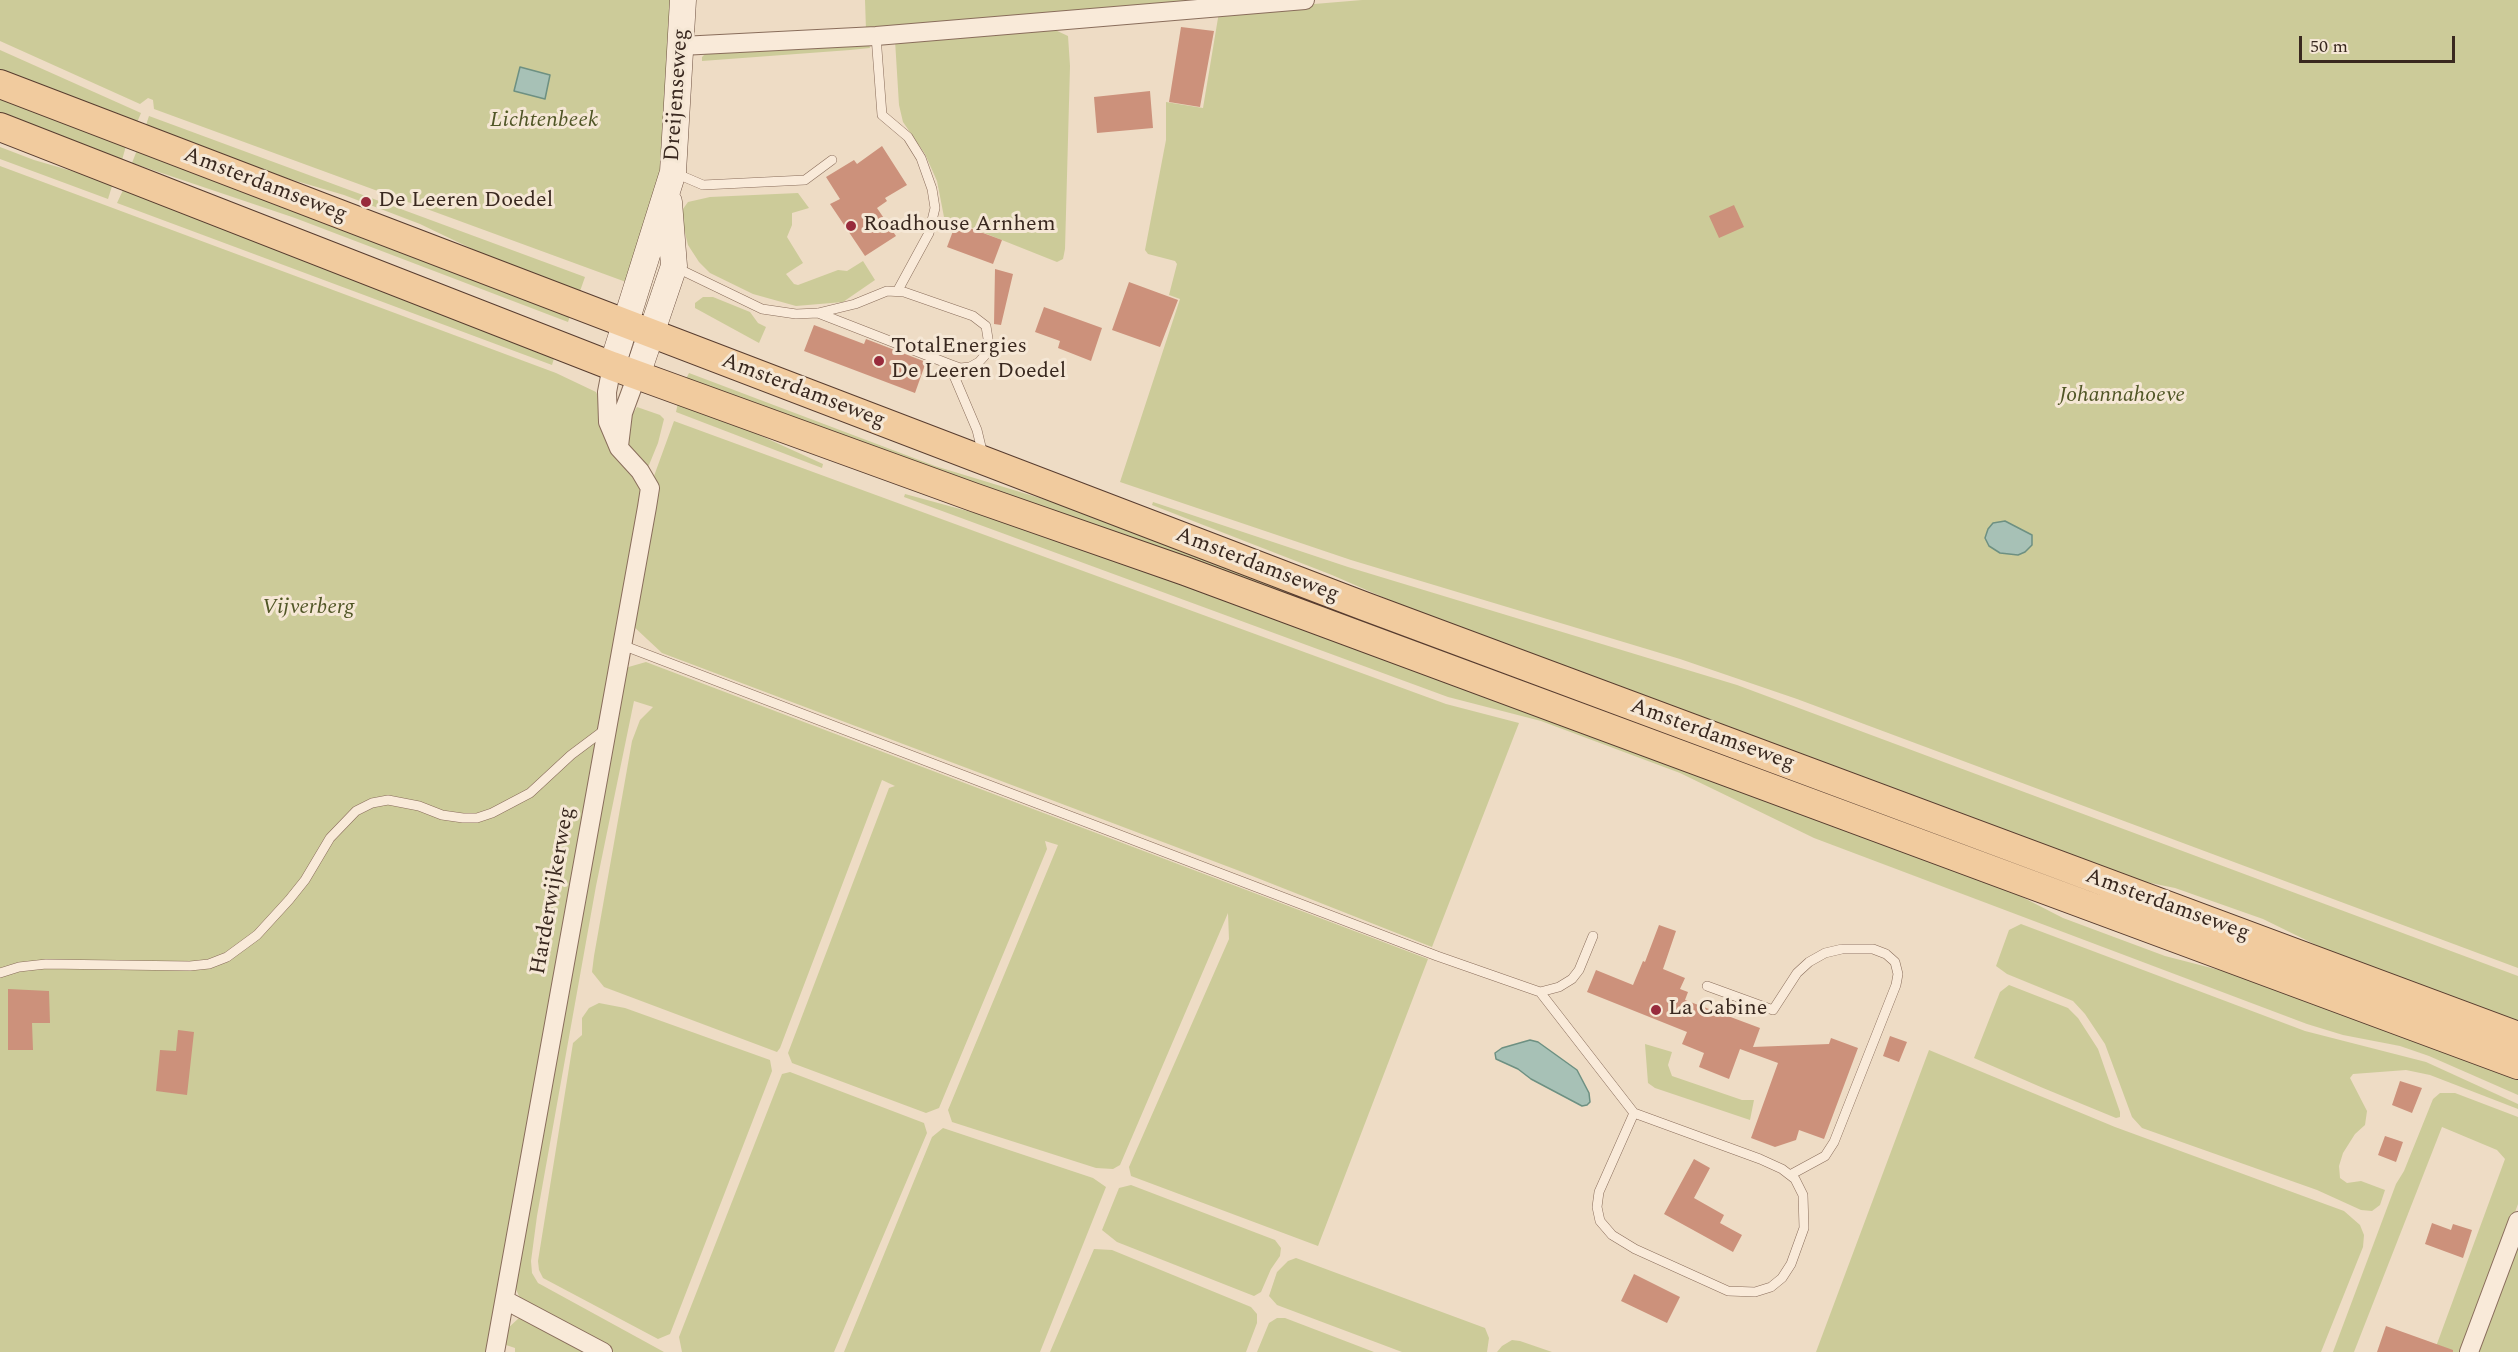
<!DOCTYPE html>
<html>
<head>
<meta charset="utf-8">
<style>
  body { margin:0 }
  #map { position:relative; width:2518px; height:1352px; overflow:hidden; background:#eedcc5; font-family:Spectral,serif }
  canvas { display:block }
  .scale { position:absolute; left:2299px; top:36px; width:156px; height:27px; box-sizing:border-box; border:3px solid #39281f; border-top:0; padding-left:8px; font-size:18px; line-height:21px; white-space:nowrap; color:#39281f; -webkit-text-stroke:4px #f5e7d5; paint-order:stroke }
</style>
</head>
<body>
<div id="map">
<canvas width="2518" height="1352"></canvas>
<div class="scale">50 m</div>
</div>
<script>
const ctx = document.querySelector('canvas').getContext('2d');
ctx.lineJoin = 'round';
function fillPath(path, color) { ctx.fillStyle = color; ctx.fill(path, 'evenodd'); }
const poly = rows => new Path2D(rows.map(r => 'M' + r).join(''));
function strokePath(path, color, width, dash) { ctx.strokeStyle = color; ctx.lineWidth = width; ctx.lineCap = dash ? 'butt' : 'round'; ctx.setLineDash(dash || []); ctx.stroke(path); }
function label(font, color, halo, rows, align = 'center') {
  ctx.font = font + ' Spectral,serif'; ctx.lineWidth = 6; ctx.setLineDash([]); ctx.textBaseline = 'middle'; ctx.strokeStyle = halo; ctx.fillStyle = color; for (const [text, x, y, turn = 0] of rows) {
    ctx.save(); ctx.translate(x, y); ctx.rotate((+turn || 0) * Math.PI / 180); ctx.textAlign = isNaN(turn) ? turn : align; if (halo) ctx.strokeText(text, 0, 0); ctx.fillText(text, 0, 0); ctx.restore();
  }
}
fillPath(poly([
  [0,0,674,0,664,160,626,282,154,109,153,100,148,98,140,104,0,41],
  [865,0,1229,0,866,30],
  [1362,0,2518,0,2518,968,1797,699,1680,659,1351,560,1120,482,1180,299,1169,295,1177,264,1175,261,1148,254,1145,250,1166,140,1166,102,1203,108,1219,12],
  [1053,29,1068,36,1070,66,1065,249,1063,259,1057,262,944,217,937,181,925,154,903,122,899,105,895,40],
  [869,44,870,48,850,50,702,61,702,57,707,52],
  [0,50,141,113,136,125,0,72],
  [0,97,126,146,122,160,0,114],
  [149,116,585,277,579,294,512,268,420,224,344,195,252,168,145,128],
  [0,147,34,160,113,183,108,199,0,159],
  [137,150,570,316,568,322,295,218,132,163],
  [0,166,556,373,596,392,638,485,641,493,489,1352,0,1352],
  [124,188,555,355,552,365,117,203],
  [798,193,809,208,792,213,792,225,787,237,803,263,786,274,794,284,798,285,838,270,847,271,863,261,875,280,843,302,796,306,753,294,710,273,699,262,688,245,680,213,688,202,710,197],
  [703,297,713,297,750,312,758,323,766,327,759,343,695,308,695,303],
  [689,373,935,466,1066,506,2518,1049,686,379],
  [678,403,757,434,823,464,822,468,676,412],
  [637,407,660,415,664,419,658,443,649,465,646,467,631,451,628,444,630,418],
  [674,421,1446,704,1519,723,1432,947,1237,870,662,653,632,625,658,493,654,476],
  [905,494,1008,522,1160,575,1989,880,2063,918,2165,956,2254,979,2518,1078,2518,1095,2429,1056,2400,1046,2343,1035,2307,1024,1814,838,1680,773,1541,721,1448,697,904,497],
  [1153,502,1348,567,1737,685,2518,976,2518,1024,2357,965,2263,919,2175,888,2141,881,1442,623,1332,575,1152,505],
  [646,662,1428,959,1318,1246,1131,1176,1129,1167,1229,939,1228,913,1120,1165,1113,1169,1096,1168,952,1122,948,1110,1058,845,1045,841,1047,849,939,1108,926,1113,792,1063,788,1053,889,788,895,786,882,780,780,1048,777,1052,604,987,592,972,594,956,632,741,640,720,653,707,634,701,596,886,537,1216,531,1261,532,1273,538,1283,664,1352,614,1352,522,1303,515,1287,625,668],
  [2021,924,2305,1031,2426,1062,2518,1104,2518,1109,2430,1075,2406,1070,2353,1074,2350,1078,2367,1111,2365,1125,2355,1134,2343,1153,2339,1166,2340,1178,2347,1183,2361,1181,2385,1190,2380,1205,2372,1211,2361,1210,2317,1190,2142,1128,2132,1117,2105,1044,2085,1014,2073,1001,2007,974,1996,966,2009,930],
  [2009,985,2068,1008,2078,1018,2098,1049,2120,1112,2120,1117,2116,1118,2043,1088,1974,1058,2000,992],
  [599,1003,625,1008,770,1060,772,1071,670,1334,658,1339,543,1278,539,1270,538,1261,573,1043,582,1035,582,1018,589,1008],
  [1645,1044,1672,1052,1668,1065,1672,1076,1742,1100,1754,1100,1750,1120,1655,1088,1648,1083],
  [1929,1050,2115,1127,2344,1211,2360,1225,2364,1235,2363,1247,2321,1352,1816,1352],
  [790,1072,924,1123,927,1133,834,1352,682,1352,679,1337,782,1074],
  [2440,1093,2455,1093,2518,1117,2518,1204,2463,1352,2434,1352,2505,1159,2497,1150,2442,1127,2354,1352,2333,1352,2396,1184,2404,1171,2433,1099],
  [943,1128,1093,1178,1106,1187,1040,1352,844,1352,932,1137],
  [1131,1185,1275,1240,1281,1248,1280,1256,1271,1269,1261,1292,1254,1296,1117,1242,1102,1230,1119,1188],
  [2518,1234,2518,1352,2471,1352],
  [1094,1249,1112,1250,1251,1307,1257,1314,1257,1323,1246,1352,1050,1352],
  [1296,1258,1485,1328,1489,1338,1487,1352,1402,1352,1277,1305,1269,1296,1277,1272,1288,1261],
  [520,1317,593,1352,515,1352,515,1348,503,1344,507,1329],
  [1277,1318,1285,1318,1374,1352,1257,1352,1269,1323],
  [1512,1340,1520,1341,1552,1352,1497,1352,1502,1346]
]), '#cccb99');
const water = poly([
  [520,67,550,75,545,99,514,91,520,67],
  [2005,521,2032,535,2032,545,2025,552,2018,555,2000,553,1989,546,1985,538,1988,529,1993,523,2005,521],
  [1530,1040,1538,1042,1577,1070,1589,1093,1590,1102,1587,1105,1582,1106,1531,1079,1518,1069,1496,1059,1495,1053,1502,1048,1530,1040]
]);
fillPath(water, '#a7c1b6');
strokePath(water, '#6d9082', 1.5);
fillPath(poly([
  [1181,27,1214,31,1200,107,1169,102],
  [1150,91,1153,128,1097,133,1094,97],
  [882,146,907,185,885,198,887,201,877,208,896,236,865,256,830,204,840,199,826,177,854,160,857,164],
  [1734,205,1744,227,1719,238,1709,216],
  [956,223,1002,240,993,264,947,247],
  [995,269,1013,274,1001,325,994,324],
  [1129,282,1178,300,1160,347,1112,330],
  [1044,307,1102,328,1091,361,1058,348,1060,341,1035,332],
  [814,325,864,344,866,339,926,362,915,393,804,351],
  [1659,925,1676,931,1663,969,1685,978,1680,989,1688,992,1685,1000,1760,1028,1753,1047,1829,1044,1831,1038,1858,1048,1824,1139,1799,1130,1796,1140,1775,1147,1751,1138,1778,1063,1740,1049,1729,1079,1699,1067,1704,1053,1682,1044,1687,1032,1587,992,1596,970,1633,985,1643,961,1645,962],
  [8,989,49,991,50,1023,32,1023,33,1050,8,1050],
  [178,1030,194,1032,187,1095,156,1091,160,1050,176,1051],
  [1890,1036,1907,1042,1899,1062,1883,1056],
  [2400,1081,2422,1088,2412,1113,2392,1105],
  [2385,1136,2403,1142,2396,1162,2378,1155],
  [1694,1159,1710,1168,1694,1198,1724,1215,1720,1223,1742,1235,1733,1252,1664,1214],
  [2432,1223,2451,1230,2453,1224,2472,1230,2463,1258,2425,1244],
  [1634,1274,1680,1297,1667,1323,1621,1301],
  [2386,1326,2453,1350,2453,1352,2377,1352]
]), '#cc917b');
const lane = poly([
  [876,36,882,115,908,137,921,158,932,189,935,208,929,233,898,290],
  [675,173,703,185,805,180,832,160],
  [677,268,762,309,796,314,818,313,855,304,887,291,904,292,973,316,986,326,989,345,987,353,979,362,970,367,960,368,949,364],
  [818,313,949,364,977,430,983,455],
  [622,645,1437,956,1540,992,1559,987,1572,979,1579,970,1593,936],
  [0,973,19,967,46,964,190,966,209,964,227,957,257,935,289,900,305,880,330,838,356,811,372,803,388,800,419,806,442,815,463,818,477,818,492,813,530,793,571,755,607,728],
  [1707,986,1773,1010,1797,973,1809,962,1825,953,1842,949,1873,949,1886,954,1895,962,1898,974,1896,985,1834,1142,1825,1156,1790,1175],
  [1540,992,1634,1113,1760,1159,1782,1169,1795,1179,1803,1195,1804,1228,1791,1264,1782,1278,1771,1287,1755,1292,1728,1291,1635,1249,1612,1235,1600,1221,1597,1207,1599,1192,1634,1113]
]);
const street = poly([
  [681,46,876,36,1305,0],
  [619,446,623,413,637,375],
  [505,1300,603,1352],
  [495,1352,647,507,650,488,640,471,619,448,608,422,607,392,612,366],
  [2469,1352,2518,1221]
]);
const secondary = poly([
  [612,366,673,172,683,0],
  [637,375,674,266,669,202]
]);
const primary = poly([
  [0,84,1364,606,2518,1036],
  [0,127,612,366,973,497,1185,571,2518,1065]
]);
strokePath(lane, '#896d5b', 10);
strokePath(street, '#896d5b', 20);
strokePath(secondary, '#6b4e3e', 27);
strokePath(primary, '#573c2f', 30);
strokePath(lane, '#f9ead9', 9);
strokePath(street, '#f9ead9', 18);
strokePath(secondary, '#f9ead9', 26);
strokePath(primary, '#f1cb9e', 28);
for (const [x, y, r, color] of [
  [366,202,6,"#982b3c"],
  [851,226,6,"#982b3c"],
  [879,361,6,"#982b3c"],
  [1656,1010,6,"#982b3c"]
]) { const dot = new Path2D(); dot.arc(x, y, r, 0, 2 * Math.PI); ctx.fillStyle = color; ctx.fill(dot); strokePath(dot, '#f5e7d5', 2); }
label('22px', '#39281f', '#f5e7d5', [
  ["Dreijenseweg",678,95,-86],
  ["Amsterdamseweg",265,186,21],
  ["Amsterdamseweg",803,392,21],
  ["Amsterdamseweg",1257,566,21],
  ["Amsterdamseweg",1712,736,20],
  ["Harderwijkerweg",554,891,-80],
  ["Amsterdamseweg",2167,906,20]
]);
label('italic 22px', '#505626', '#f5e7d5', [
  ["Lichtenbeek",544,122],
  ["Johannahoeve",2122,397],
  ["Vijverberg",308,609]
]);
label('22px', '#39281f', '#f5e7d5', [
  ["De Leeren Doedel",378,202],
  ["Roadhouse Arnhem",863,226],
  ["TotalEnergies",891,348],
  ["De Leeren Doedel",891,373],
  ["La Cabine",1668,1010]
], 'left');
</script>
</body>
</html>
